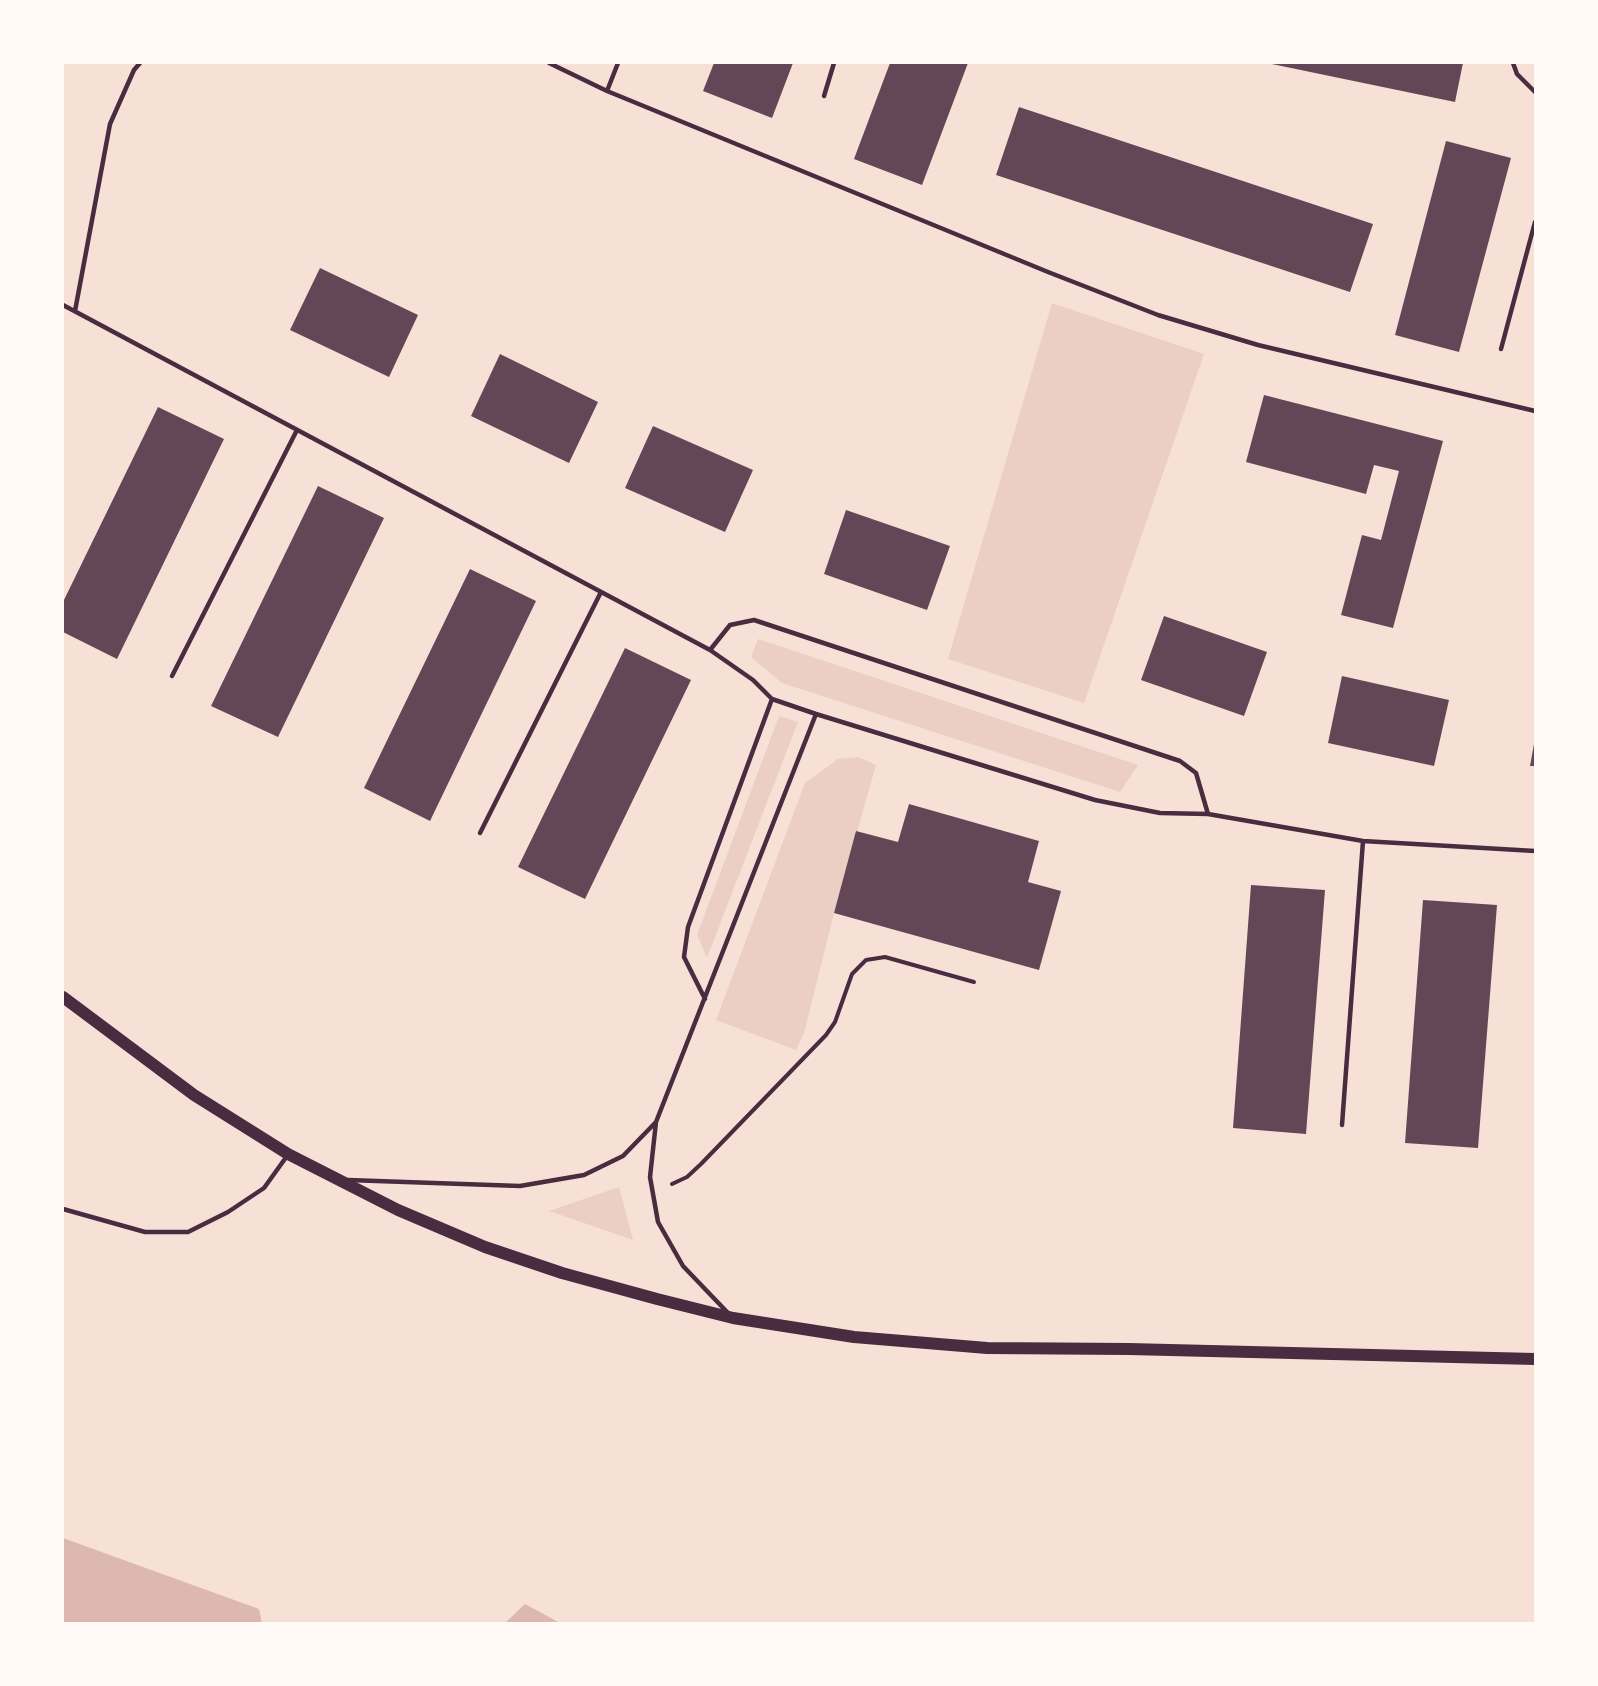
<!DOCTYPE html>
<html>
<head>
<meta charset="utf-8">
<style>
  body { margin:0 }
  #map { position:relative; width:1598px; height:1686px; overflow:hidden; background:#f7e1d7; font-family:"Work Sans",sans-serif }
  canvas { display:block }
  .frame { position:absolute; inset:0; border:64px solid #fffaf5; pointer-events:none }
</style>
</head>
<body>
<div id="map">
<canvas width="1598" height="1686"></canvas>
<div class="frame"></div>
</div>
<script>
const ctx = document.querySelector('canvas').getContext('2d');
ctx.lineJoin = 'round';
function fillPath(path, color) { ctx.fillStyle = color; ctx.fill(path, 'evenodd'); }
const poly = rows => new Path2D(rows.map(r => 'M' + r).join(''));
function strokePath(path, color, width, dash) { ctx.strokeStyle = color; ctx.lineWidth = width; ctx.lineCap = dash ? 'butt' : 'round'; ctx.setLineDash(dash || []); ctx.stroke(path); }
fillPath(poly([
  [1052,303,1204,354,1084,703,948,659],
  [758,639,1138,765,1120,792,782,683,751,657],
  [779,716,798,722,707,958,697,935],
  [858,757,876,765,834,913,804,1033,796,1050,716,1020,805,783,838,759],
  [619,1187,633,1240,549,1211]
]), '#ebcfc5');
fillPath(poly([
  [63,1538,259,1609,262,1623,63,1623],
  [525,1604,560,1623,505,1623]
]), '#dcb8b0');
fillPath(poly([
  [714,63,793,63,772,118,703,91],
  [890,63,968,63,922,185,854,159],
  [1267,63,1463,63,1455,102],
  [1019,107,1373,224,1350,292,996,175],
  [1446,141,1511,158,1459,352,1395,335],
  [320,268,418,315,389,377,290,330],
  [500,354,598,402,569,463,471,416],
  [1264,395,1443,441,1393,628,1341,615,1362,535,1381,540,1399,471,1374,465,1366,494,1246,462],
  [158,407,224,439,117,659,63,632,63,602],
  [653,426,753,470,725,532,625,488],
  [318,486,384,518,278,737,211,706],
  [846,510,950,546,927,610,824,574],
  [470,569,536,601,430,821,364,788],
  [1164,616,1267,652,1244,716,1141,680],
  [625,648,691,680,585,899,518,867],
  [1342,676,1449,700,1434,766,1328,743],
  [1534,744,1535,744,1535,766,1530,766],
  [909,804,1039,841,1028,882,1061,891,1039,970,834,913,856,831,898,842],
  [1251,885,1325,890,1306,1134,1233,1128],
  [1423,900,1497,905,1478,1148,1405,1143]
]), '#644757');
strokePath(poly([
  [672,1184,687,1177,701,1164,826,1035,835,1022,852,974,866,960,885,957,974,982]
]), '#4a2c40', 4);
strokePath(poly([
  [549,63,607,91,1048,272,1158,315,1258,345,1535,411],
  [1513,63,1517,74,1535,92],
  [607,91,618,63],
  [824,96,834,63],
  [63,305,710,650,753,680,772,699,816,714,1095,800,1160,813,1208,814,1363,841,1535,851],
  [75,311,110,124,134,70,140,63],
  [1501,349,1535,222],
  [710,650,730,625,754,620,1180,761,1196,773,1208,814],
  [172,676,297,430],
  [480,833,601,592],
  [705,999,684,957,688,927,772,699],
  [1342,1125,1363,841],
  [348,1180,520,1186,584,1175,623,1156,656,1122],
  [63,1209,145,1232,188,1232,228,1212,264,1188,287,1156],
  [728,1313,683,1266,658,1222,650,1177,656,1122,816,714]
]), '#4a2c40', 4.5);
strokePath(poly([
  [63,997,194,1095,288,1154,398,1210,485,1247,562,1273,657,1299,733,1318,854,1337,987,1348,1129,1349,1535,1359]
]), '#4a2c40', 12);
</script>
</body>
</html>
